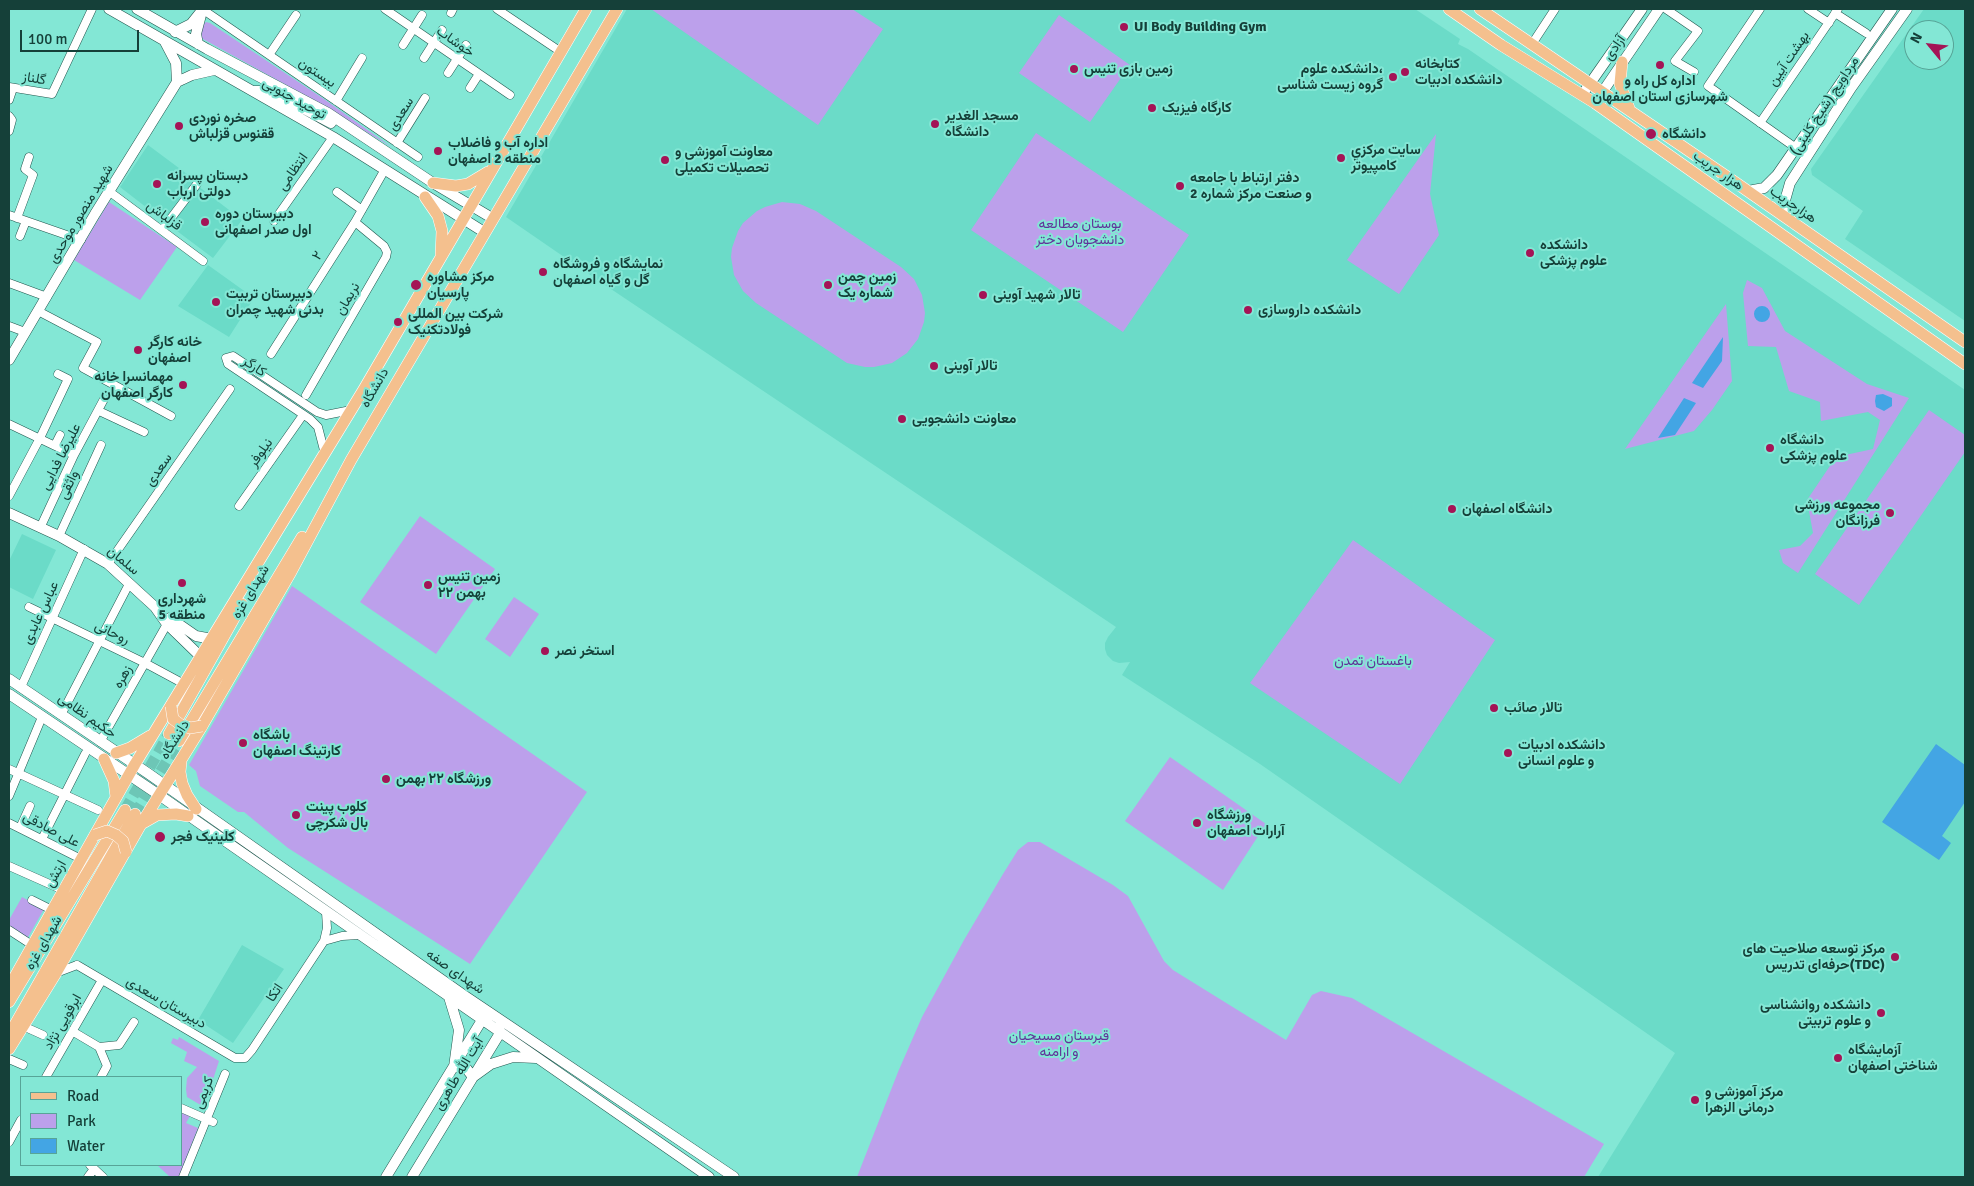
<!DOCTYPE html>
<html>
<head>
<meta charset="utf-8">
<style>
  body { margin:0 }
  #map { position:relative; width:1974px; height:1186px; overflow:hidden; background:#83e7d5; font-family:Signika,sans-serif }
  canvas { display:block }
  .frame { position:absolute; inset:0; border:10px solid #154039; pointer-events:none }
  .legend { position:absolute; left:20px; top:1076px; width:162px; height:90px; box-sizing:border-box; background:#83e7d5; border:1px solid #57a497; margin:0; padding:6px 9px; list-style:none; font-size:15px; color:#154039 }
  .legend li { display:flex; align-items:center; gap:10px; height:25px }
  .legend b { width:25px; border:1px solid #57a497 }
  .north { position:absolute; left:1904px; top:20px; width:50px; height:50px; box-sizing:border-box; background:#83e7d5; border:1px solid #57a497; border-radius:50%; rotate:298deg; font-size:14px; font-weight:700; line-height:20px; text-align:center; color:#154039 }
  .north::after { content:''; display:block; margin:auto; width:18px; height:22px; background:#a41456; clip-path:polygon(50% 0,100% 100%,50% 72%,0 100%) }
  .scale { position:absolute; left:20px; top:30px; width:119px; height:22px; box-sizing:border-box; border:2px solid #154039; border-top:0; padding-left:6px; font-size:15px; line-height:18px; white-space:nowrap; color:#154039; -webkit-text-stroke:4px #83e7d5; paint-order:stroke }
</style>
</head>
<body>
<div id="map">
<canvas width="1974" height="1186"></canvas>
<div class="frame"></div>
<ul class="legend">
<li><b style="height:6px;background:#f4c08e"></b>Road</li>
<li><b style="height:14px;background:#bca0eb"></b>Park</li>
<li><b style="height:14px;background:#43a5e4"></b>Water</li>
</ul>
<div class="north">N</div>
<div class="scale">100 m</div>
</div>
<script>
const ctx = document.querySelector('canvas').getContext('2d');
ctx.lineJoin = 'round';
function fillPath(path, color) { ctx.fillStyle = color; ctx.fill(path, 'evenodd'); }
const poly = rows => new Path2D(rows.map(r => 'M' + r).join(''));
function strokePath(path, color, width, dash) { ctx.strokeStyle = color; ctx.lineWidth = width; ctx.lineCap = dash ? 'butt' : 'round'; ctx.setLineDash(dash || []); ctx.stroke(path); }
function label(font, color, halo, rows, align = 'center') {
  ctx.font = font + ' Signika,Vazirmatn,sans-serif'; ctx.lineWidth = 4; ctx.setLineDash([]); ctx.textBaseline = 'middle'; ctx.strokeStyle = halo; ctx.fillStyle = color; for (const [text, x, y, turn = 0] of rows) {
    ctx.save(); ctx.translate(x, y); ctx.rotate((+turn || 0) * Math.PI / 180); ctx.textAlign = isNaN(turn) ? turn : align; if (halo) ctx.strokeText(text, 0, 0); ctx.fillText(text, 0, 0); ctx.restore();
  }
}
fillPath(poly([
  [627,9,1415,9,1460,39,1458,44,1468,49,1965,390,1965,1177,1598,1177,1675,1053,1260,764,1122,675,1130,662,1119,663,1113,661,1107,655,1105,649,1105,643,1108,637,1116,627,599,281,506,217],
  [1924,9,1965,9,1965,321,1845,239,1863,211,1812,175,1811,169],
  [1914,30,1944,30,1944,60,1914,60],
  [148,145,195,180,164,221,120,187],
  [198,186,242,220,213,258,169,225],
  [208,265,254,298,229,337,178,306],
  [22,534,56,550,33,599,9,587,9,561],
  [242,945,284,969,233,1043,198,1020]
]), '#6bdbc8');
fillPath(poly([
  [651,9,852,9,883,29,818,125],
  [1059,15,1130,65,1090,122,1019,73],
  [206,22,210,23,324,99,393,148,317,102,203,39,200,35,203,25],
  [1036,133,1189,235,1123,332,971,230],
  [1436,134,1430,194,1439,235,1399,294,1347,260],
  [109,202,177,247,140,300,74,260],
  [782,202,800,204,816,211,901,267,914,279,922,295,925,313,924,322,918,339,907,353,892,363,874,367,865,367,847,363,756,303,743,291,734,275,731,257,732,248,738,231,743,223,757,211,765,207],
  [1747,280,1762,288,1785,331,1867,384,1909,398,1798,573,1783,563,1779,550,1800,546,1813,533,1807,500,1836,457,1873,449,1880,420,1868,412,1821,421,1820,402,1789,391,1776,347,1748,346,1743,293],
  [1726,304,1732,381,1712,410,1694,431,1625,449],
  [1929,410,1965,435,1965,452,1859,605,1815,574],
  [420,516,495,569,436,654,360,602],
  [1353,540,1495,640,1400,784,1250,683],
  [292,586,587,792,470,964,288,848,244,812,238,812,200,786,196,771,189,765],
  [514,597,539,614,510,657,485,639],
  [1170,757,1266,824,1223,890,1125,821],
  [1028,842,1040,842,1113,885,1128,896,1164,961,1173,970,1286,1040,1312,995,1321,991,1352,998,1604,1144,1584,1177,857,1177,898,1072,922,1017,964,940,1003,874,1018,850],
  [22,897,44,909,27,939,9,928,9,920],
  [179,1037,219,1061,204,1107,187,1097,186,1089,187,1078,197,1067,184,1061,187,1052,171,1043,173,1038,178,1040],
  [181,1112,190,1116,186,1123,198,1128,179,1177,170,1177,157,1165,181,1165]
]), '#bca0eb');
fillPath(poly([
  '1754 314a8 8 0 1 1 16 0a8 8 0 1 1-16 0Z',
  [1723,337,1722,361,1703,388,1692,383],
  [1883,394,1892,398,1892,406,1884,411,1876,407,1875,401,1876,395],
  [1684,398,1696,403,1675,435,1658,438],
  [1936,744,1965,765,1965,802,1942,836,1951,843,1939,860,1882,822]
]), '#43a5e4');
strokePath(poly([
  [125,810,169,734],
  [135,814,179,741]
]), '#6dc6b6', 11, [11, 5.5]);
const street = poly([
  [202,9,418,157],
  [385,9,510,95],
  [497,9,561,52],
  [1666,9,1698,31,1675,61,1694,72],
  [1760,9,1708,86,1796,148],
  [1808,9,1829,23],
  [451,13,453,9],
  [1835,13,1866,33],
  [1532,44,1555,9],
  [403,45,422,15],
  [269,55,296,15],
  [424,58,442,30],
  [448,73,466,45],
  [9,87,52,94,92,9],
  [470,88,479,74],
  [9,100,13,88],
  [336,101,362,58],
  [9,116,12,120,9,131],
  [1760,123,1838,9],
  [397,143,425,98],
  [110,192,203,261],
  [337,192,362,210],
  [9,215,81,240],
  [17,218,33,175,25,169,29,157],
  [274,221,333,137],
  [162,230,197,184],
  [20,236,26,221],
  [9,283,47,297],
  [38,311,97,342,83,368,171,416],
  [9,326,25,332],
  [271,354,355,222,384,171],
  [306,395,386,257,387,252,384,246,355,222],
  [99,411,144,432],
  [9,424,74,455],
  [55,445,60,435],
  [325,454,318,427,310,419,228,364,226,358,233,356,317,412,326,415,351,410],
  [9,496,40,438,68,379,58,374],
  [239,506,303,415],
  [41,526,74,455,104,399],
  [59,536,101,445],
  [108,564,230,389],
  [29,607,145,663,184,684],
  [21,687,84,549],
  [61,715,129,584],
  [100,742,167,624],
  [9,769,98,810],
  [9,796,42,717],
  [9,823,81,859],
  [20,828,30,806],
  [42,839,85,754],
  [9,866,63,890],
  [32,900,52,910],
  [9,930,32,945],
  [324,941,342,936,359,935],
  [77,965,235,1058,245,1058,252,1050,324,941,327,928,326,912],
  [56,973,77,965],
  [23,1026,43,1035],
  [72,1031,99,1047],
  [9,1059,23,1065],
  [46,1077,102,980],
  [101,1077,107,1066,99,1047,119,1045,134,1022],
  [181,1108,213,1122],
  [9,1142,21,1120],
  [90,1165,103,1177],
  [88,1177,94,1169],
  [183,1177,225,1074]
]);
const secondary = poly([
  [109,9,333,137,484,232],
  [137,9,207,49,328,113,433,183,492,218],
  [175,32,191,24,203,9],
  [165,42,176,63,177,82],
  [198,44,196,34,201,15],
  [177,82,192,75,214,70],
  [253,91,270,91,331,123,333,120,331,116],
  [1582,95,1642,9],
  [1595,103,1659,9],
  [1748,191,1764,188,1777,175,1892,9],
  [1793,223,1784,204,1790,183,1851,88,1907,9],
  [9,360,95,214,177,82],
  [9,513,59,536,108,564,155,607,167,624,201,657],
  [170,618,196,636,212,639],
  [9,679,149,774,465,996,734,1177],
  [9,694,159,795,709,1177],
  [449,997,459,1030,454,1067,466,1068,473,1077,491,1064,513,1057,536,1058],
  [386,1177,482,1020,487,1019],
  [412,1177,500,1033,499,1026]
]);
const primary = poly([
  [1449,9,1501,45,1595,103,1965,364],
  [1480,9,1729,178,1965,342],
  [1622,62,1620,84,1629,108],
  [433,183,456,186,468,184,488,172],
  [425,197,438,216,442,231,441,255],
  [169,734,242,604],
  [179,741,302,537],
  [116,753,130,748,150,736],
  [104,759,114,781,116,797],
  [181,762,180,772,182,783,187,795,196,809],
  [143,823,157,815,176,814,188,816],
  [9,987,135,764,364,389,586,9],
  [9,1002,125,810],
  [9,1035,135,814],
  [9,1049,56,973,140,826,202,726,291,572,351,460,617,9]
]);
strokePath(street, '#21574e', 9);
strokePath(secondary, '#21574e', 11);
strokePath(primary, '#fff', 12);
strokePath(street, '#fff', 8);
strokePath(secondary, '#fff', 10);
strokePath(primary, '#f4c08e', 11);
const primaryBridge = poly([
  [171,706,173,719,181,725,190,728,202,726],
  [95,835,107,831,116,835,123,841,126,852]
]);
strokePath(primaryBridge, '#fff', 12, []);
strokePath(primaryBridge, '#f4c08e', 11);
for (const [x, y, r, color] of [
  [1124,27,5,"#a41456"],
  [1660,65,5,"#a41456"],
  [1074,69,5,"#a41456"],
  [1405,72,5,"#a41456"],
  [1393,77,5,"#a41456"],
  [1152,108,5,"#a41456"],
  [935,124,5,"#a41456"],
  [179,126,5,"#a41456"],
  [1651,134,6,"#a41456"],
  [438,151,5,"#a41456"],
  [1341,158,5,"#a41456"],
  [665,160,5,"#a41456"],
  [157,184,5,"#a41456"],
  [1180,186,5,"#a41456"],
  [205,222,5,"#a41456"],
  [1530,253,5,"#a41456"],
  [543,272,5,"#a41456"],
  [416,285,6,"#a41456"],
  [828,285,5,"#a41456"],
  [983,295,5,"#a41456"],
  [216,302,5,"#a41456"],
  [1248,310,5,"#a41456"],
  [398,322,5,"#a41456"],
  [138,350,5,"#a41456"],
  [934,366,5,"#a41456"],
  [183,385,5,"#a41456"],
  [902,419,5,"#a41456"],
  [1770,448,5,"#a41456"],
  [1452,509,5,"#a41456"],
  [1890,513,5,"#a41456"],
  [182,583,5,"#a41456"],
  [428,585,5,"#a41456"],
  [545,651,5,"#a41456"],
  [1494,708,5,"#a41456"],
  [243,743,5,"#a41456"],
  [1508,753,5,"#a41456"],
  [386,779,5,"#a41456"],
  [296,815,5,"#a41456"],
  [1197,823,5,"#a41456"],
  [160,837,6,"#a41456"],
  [1895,957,5,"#a41456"],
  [1881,1013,5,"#a41456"],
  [1838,1058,5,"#a41456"],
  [1695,1100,5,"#a41456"]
]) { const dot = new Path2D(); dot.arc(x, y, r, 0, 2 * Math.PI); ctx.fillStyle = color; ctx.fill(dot); strokePath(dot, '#83e7d5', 2); }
label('bold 14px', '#154039', '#83e7d5', [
  ["UI Body Building Gym",1134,27],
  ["کتابخانه",1415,64],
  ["دانشکده ادبيات",1415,80],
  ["زمین بازی تنیس",1084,69],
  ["دانشکده علوم،",1383,69,"right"],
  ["گروه زیست شناسی",1383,85,"right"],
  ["اداره کل راه و",1660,81,"center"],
  ["شهرسازی استان اصفهان",1660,97,"center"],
  ["کارگاه فیزیک",1162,108],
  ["مسجد الغدیر",945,116],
  ["دانشگاه",945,132],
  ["صخره نوردی",189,118],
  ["ققنوس قزلباش",189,134],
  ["دانشگاه",1662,134],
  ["اداره آب و فاضلاب",448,143],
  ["منطقه 2 اصفهان",448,159],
  ["سايت مرکزي",1351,150],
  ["کامپيوتر",1351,166],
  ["معاونت آموزشی و",675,152],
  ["تحصیلات تکمیلی",675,168],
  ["دبستان پسرانه",167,176],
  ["دولتی ارباب",167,192],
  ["دفتر ارتباط با جامعه",1190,178],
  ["و صنعت مرکز شماره 2",1190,194],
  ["دبیرستان دوره",215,214],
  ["اول صدر اصفهانی",215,230],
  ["دانشکده",1540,245],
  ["علوم پزشکی",1540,261],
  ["نمایشگاه و فروشگاه",553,264],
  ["گل و گیاه اصفهان",553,280],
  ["مرکز مشاوره",427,277],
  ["پارسیان",427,293],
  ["زمین چمن",838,277],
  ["شماره یک",838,293],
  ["دبیرستان تربیت",226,294],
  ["بدنی شهید چمران",226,310],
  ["تالار شهید آوینی",993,295],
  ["دانشکده داروسازی",1258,310],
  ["شرکت بین المللی",408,314],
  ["فولادتکنیک",408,330],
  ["خانه کارگر",148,342],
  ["اصفهان",148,358],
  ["تالار آوینی",944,366],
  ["مهمانسرا خانه",173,377,"right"],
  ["کارگر اصفهان",173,393,"right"],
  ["معاونت دانشجویی",912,419],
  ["دانشگاه",1780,440],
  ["علوم پزشکی",1780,456],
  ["مجموعه ورزشی",1880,505,"right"],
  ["فرزانگان",1880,521,"right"],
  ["دانشگاه اصفهان",1462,509],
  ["زمین تنیس",438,577],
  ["۲۲ بهمن",438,593],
  ["شهرداری",182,599,"center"],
  ["منطقه 5",182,615,"center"],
  ["استخر نصر",555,651],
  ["تالار صائب",1504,708],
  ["باشگاه",253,735],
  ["کارتینگ اصفهان",253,751],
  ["دانشکده ادبیات",1518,745],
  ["و علوم انسانی",1518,761],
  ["ورزشگاه ۲۲ بهمن",396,779],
  ["کلوب پینت",306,807],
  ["بال شکرچی",306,823],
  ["ورزشگاه",1207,815],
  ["آرارات اصفهان",1207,831],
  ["کلینیک فجر",171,837],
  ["مرکز توسعه صلاحیت های",1885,949,"right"],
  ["حرفه‌ای تدریس(TDC)",1885,965,"right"],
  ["دانشکده روانشناسی",1871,1005,"right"],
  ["و علوم تربیتی",1871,1021,"right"],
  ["آزمایشگاه",1848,1050],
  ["شناختی اصفهان",1848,1066],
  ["مرکز آموزشی و",1705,1092],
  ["درمانی الزهرا",1705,1108]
], 'left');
label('14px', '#154039', '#83e7d5', [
  ["خوشاب",455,42,35],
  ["آزادی",1615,48,-55],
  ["بهشت آیین",1789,59,-56],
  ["بیستون",317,73,34],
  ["گلناز",34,79,9],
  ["توحید جنوبی",294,99,29],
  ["مرداویج (شیخ کلینی)",1825,106,-57],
  ["سعدی",401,114,-58],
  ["هزار جریب",1718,171,35],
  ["انتظامی",293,172,-55],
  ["هزارجریب",1793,205,35],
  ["شهید منصور موحدی",81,214,-59],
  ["قزلباش",164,216,37],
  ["۲",318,256,-57],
  ["نریمان",348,299,-60],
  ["کارگر",254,367,34],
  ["دانشگاه",375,388,-60],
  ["نیلوفر",261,453,-55],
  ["علیرضا فدایی",61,457,-63],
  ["سعدی",159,470,-55],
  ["واثقی",69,485,-65],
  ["سلمان",123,561,39],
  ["شهدای غزه",251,592,-59],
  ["عباس عابدی",41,613,-65],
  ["روحانی",112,633,26],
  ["زهره",123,677,-60],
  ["حکیم نظامی",87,716,35],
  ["دانشگاه",175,740,-58],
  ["علی صادقی",51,830,27],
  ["ارتش",56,874,-60],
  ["شهدای غزه",44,943,-60],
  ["شهدای صفه",455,972,35],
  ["اتکا",275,993,-57],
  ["دبیرستان سعدی",166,1003,30],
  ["ابرقویی نژاد",63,1022,-60],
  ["آیت الله طاهری",459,1074,-59],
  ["کریمی",204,1093,-69]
]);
label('14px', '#613399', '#83e7d5', [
  ["بوستان مطالعه",1080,224],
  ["دانشجویان دختر",1080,240],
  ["باغستان تمدن",1373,661],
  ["قبرستان مسیحیان",1059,1036],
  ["و ارامنه",1059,1052]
]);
</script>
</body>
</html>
